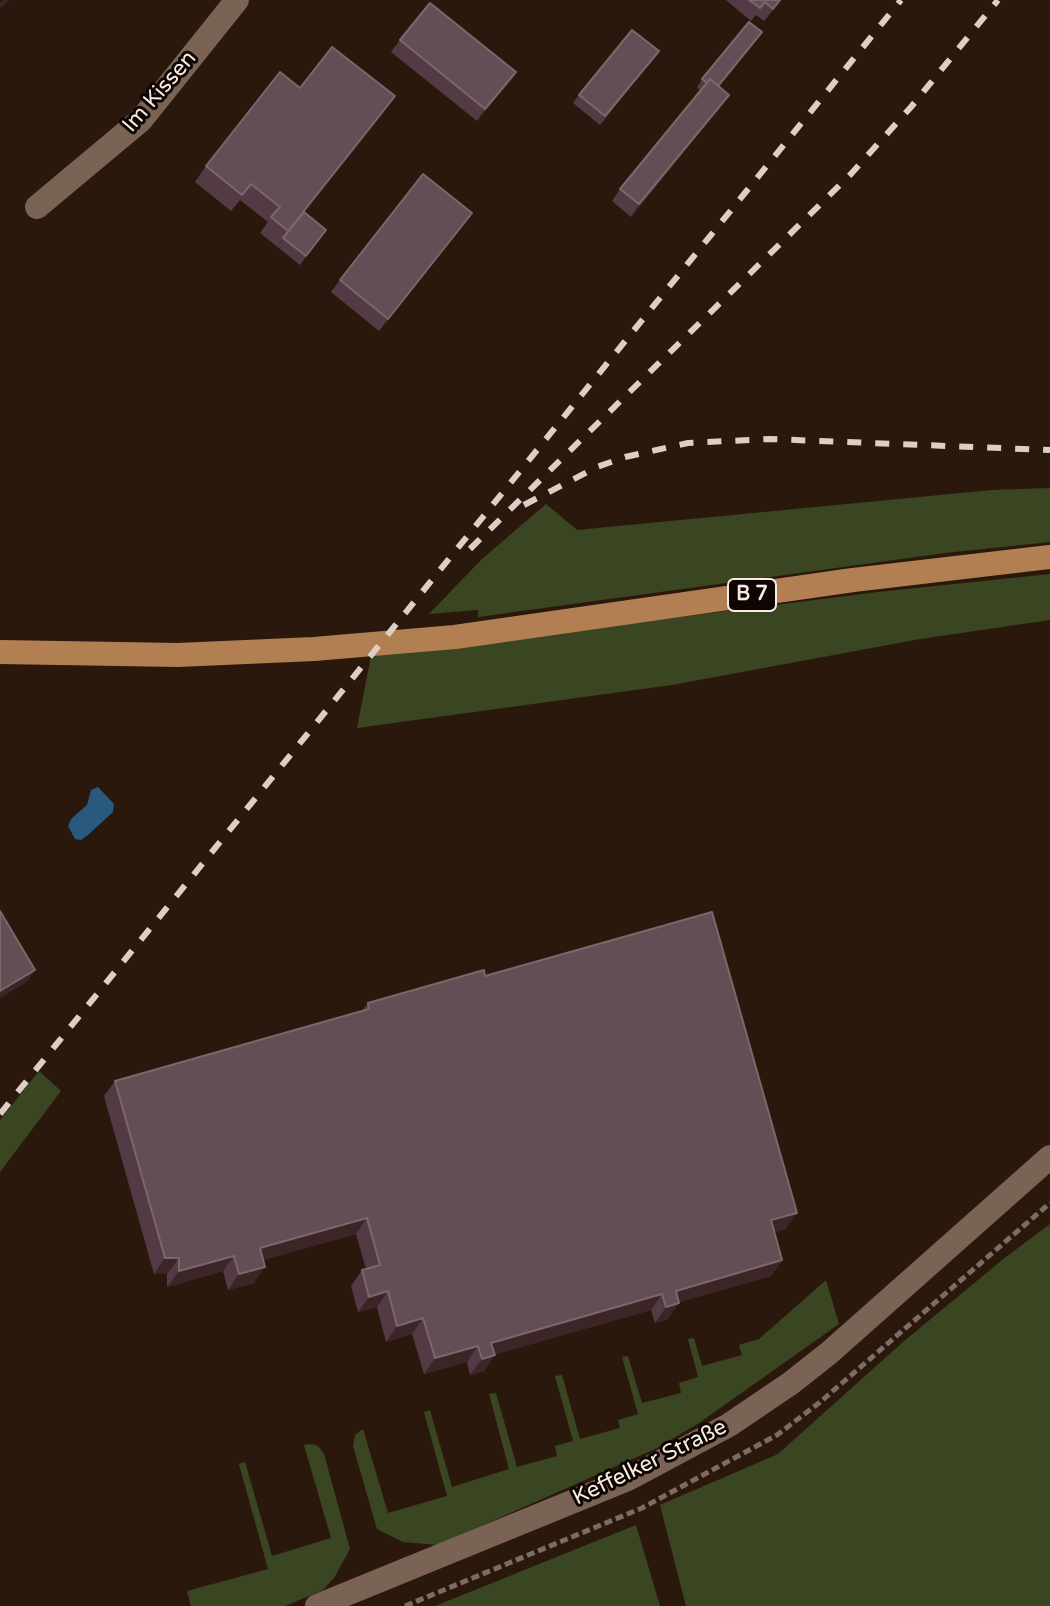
<!DOCTYPE html>
<html>
<head>
<meta charset="utf-8">
<style>
  body { margin:0 }
  canvas { display:block; background:#2b180c }
</style>
</head>
<body>
<canvas width="1050" height="1606"></canvas>
<script>
const ctx = document.querySelector('canvas').getContext('2d');
ctx.lineJoin = 'round';
function fillPath(path, color) { ctx.fillStyle = color; ctx.fill(path, 'evenodd'); }
const poly = rows => new Path2D(rows.map(r => 'M' + r).join(''));
function strokePath(path, color, width, dash) { ctx.strokeStyle = color; ctx.lineWidth = width; ctx.lineCap = dash ? 'butt' : 'round'; ctx.setLineDash(dash || []); ctx.stroke(path); }
function label(font, color, halo, rows, align = 'center') {
  ctx.font = font + ' "Varela Round",sans-serif'; ctx.lineWidth = 6; ctx.setLineDash([]); ctx.textBaseline = 'middle'; ctx.strokeStyle = halo; ctx.fillStyle = color; for (const [text, x, y, turn = 0] of rows) {
    ctx.save(); ctx.translate(x, y); ctx.rotate((+turn || 0) * Math.PI / 180); ctx.textAlign = isNaN(turn) ? turn : align; if (halo) ctx.strokeText(text, 0, 0); ctx.fillText(text, 0, 0); ctx.restore();
  }
}
fillPath(poly([
  [1050,488,1050,542,945,553,478,617,478,610,429,614,482,559,546,504,577,530,992,490],
  [1050,574,1050,620,920,639,672,685,357,728,371,656,878,592],
  [39,1071,61,1091,0,1172,0,1120],
  [1050,1224,1050,1606,686,1606,660,1505,778,1454,903,1342,1002,1260],
  [826,1280,839,1324,699,1423,655,1449,438,1545,403,1542,377,1529,353,1446,355,1435,363,1429,388,1513,447,1496,424,1412,430,1410,452,1487,509,1469,489,1394,496,1393,517,1467,557,1456,555,1446,573,1441,555,1376,562,1375,580,1439,620,1428,618,1420,638,1414,622,1357,628,1356,642,1403,681,1393,679,1383,698,1377,688,1339,694,1338,702,1366,742,1355,739,1345,759,1339],
  [312,1444,318,1446,324,1454,350,1549,334,1578,323,1590,285,1606,191,1606,187,1591,268,1569,239,1464,245,1462,272,1556,331,1538,304,1445],
  [636,1525,660,1606,435,1606]
]), '#3a4622');
fillPath(poly([
  [98,787,114,804,113,812,88,835,81,840,75,839,68,826,72,818,87,805,91,790]
]), '#275a7d');
strokePath(poly([
  [405,1606,642,1508,777,1435,819,1403,1050,1203]
]), '#7d6c61', 5, [8, 4]);
strokePath(poly([
  [37,207,141,120,237,0],
  [317,1606,628,1479,729,1425,791,1383,829,1353,1050,1157]
]), '#7a6254', 24);
strokePath(poly([
  [0,652,178,655,314,649,455,637,853,580,1050,557]
]), '#b27f52', 24);
strokePath(poly([
  [524,505,597,467,625,457,688,443,770,439,1050,450],
  [470,549,850,175,911,107,998,0],
  [0,1114,901,0]
]), '#decfc6', 6, [14, 14]);
fillPath(poly([
  [726,0,781,0,764,21,756,15,751,21],
  [400,40,507,84,477,121,391,52],
  [756,40,719,86,720,107,631,217,612,201,620,189,701,91,697,87,702,79],
  [659,51,600,125,573,103,579,95],
  [300,88,384,112,304,212,326,230,300,265,260,233,268,222,240,200,231,211,195,182,206,166],
  [463,225,379,331,331,292,340,280],
  [485,976,786,1229,774,1232,782,1260,771,1276,679,1302,668,1319,655,1323,651,1310,495,1354,484,1371,470,1375,467,1362,424,1374,412,1334,386,1342,377,1307,358,1312,351,1286,362,1270,366,1269,356,1234,263,1260,254,1283,228,1290,223,1271,167,1287,167,1274,154,1274,104,1096,115,1081,362,1011,368,1003]
]), '#523b44');
fillPath(poly([
  [3,0,9,0,0,8,0,3],
  [516,72,507,84,477,121,485,109],
  [729,95,720,107,631,217,639,204],
  [395,96,384,112,277,247,288,231],
  [472,213,463,225,379,331,388,319],
  [35,970,27,982,0,998,0,991],
  [797,1213,786,1229,760,1236,771,1220],
  [367,1218,356,1234,249,1264,260,1248],
  [234,1256,223,1271,167,1287,179,1271],
  [165,1258,179,1258,167,1274,154,1274],
  [782,1260,771,1276,665,1306,676,1291],
  [265,1267,254,1283,228,1290,239,1274],
  [388,1291,377,1307,358,1312,369,1297],
  [662,1294,651,1310,480,1359,491,1343],
  [679,1303,668,1319,655,1323,666,1307],
  [423,1318,412,1334,386,1342,397,1326],
  [478,1346,467,1362,424,1374,435,1358],
  [495,1355,484,1371,470,1375,482,1359]
]), '#3b2526');
const building = poly([
  [749,0,780,0,773,9,765,2,760,8,749,0],
  [430,3,516,72,485,109,400,40,430,3],
  [749,22,762,32,718,86,710,79,707,83,702,79,749,22],
  [632,30,659,51,605,116,579,95,632,30],
  [332,47,395,96,288,231,271,217,280,207,251,184,242,195,206,166,280,72,300,88,332,47],
  [710,79,729,95,639,204,620,189,710,79],
  [423,174,472,213,388,319,340,280,423,174],
  [304,212,326,230,306,256,283,238,304,212],
  [0,911,35,970,0,991,0,911],
  [712,912,797,1213,771,1220,782,1260,676,1291,679,1303,666,1307,662,1294,491,1343,495,1355,482,1359,478,1346,435,1358,423,1318,397,1326,388,1291,369,1297,362,1270,380,1265,367,1218,260,1248,265,1267,239,1274,234,1256,179,1271,179,1258,165,1258,115,1081,369,1009,368,1003,484,970,485,976,712,912]
]);
fillPath(building, '#644e55');
strokePath(building, '#7b676b', 2);
for (const [x, y, w] of [
  [752,595,48]
]) { const box = new Path2D(); box.roundRect(x - w / 2, y - 16, w, 32, 6); ctx.fillStyle = '#0e0603'; ctx.fill(box); strokePath(box, '#f9ebe3', 2); }
label('bold 20px', '#f9ebe3', null, [
  ["B 7",752,595]
]);
label('22px', '#f9ebe3', '#0e0603', [
  ["Im Kissen",160,92,-49],
  ["Keffelker Straße",650,1463,-26]
]);
</script>
</body>
</html>
